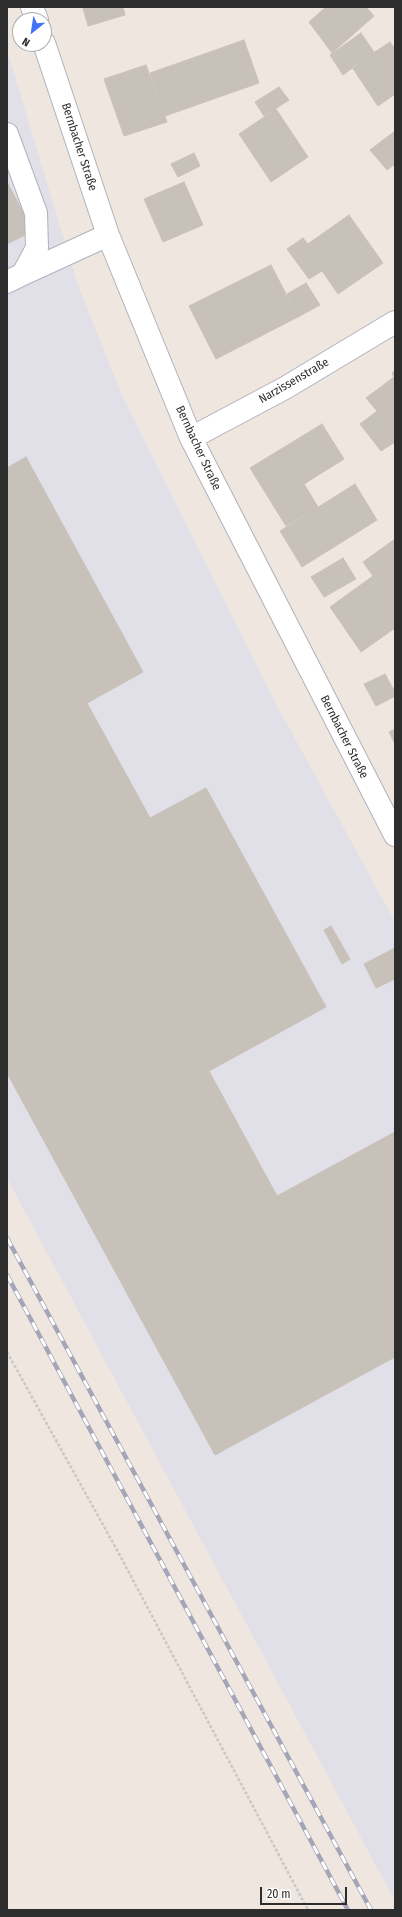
<!DOCTYPE html>
<html>
<head>
<meta charset="utf-8">
<style>
  body { margin:0 }
  #map { position:relative; width:402px; height:1917px; overflow:hidden; background:#eee6df; font-family:"Fira Sans Condensed",sans-serif }
  canvas { display:block }
  .frame { position:absolute; inset:0; border:8px solid #2d2d2d; pointer-events:none }
  .north { position:absolute; left:12px; top:12px; width:40px; height:40px; box-sizing:border-box; background:#fff; border:1px solid #ababab; border-radius:50%; rotate:210deg; font-size:11px; font-weight:700; line-height:16px; text-align:center; color:#2d2d2d }
  .north::after { content:''; display:block; margin:auto; width:14px; height:18px; background:#4273f8; clip-path:polygon(50% 0,100% 100%,50% 72%,0 100%) }
  .scale { position:absolute; left:260px; top:1887px; width:87px; height:18px; box-sizing:border-box; border:2px solid #2d2d2d; border-top:0; padding-left:5px; font-size:12px; line-height:14px; white-space:nowrap; color:#2d2d2d; -webkit-text-stroke:3px #fff; paint-order:stroke }
</style>
</head>
<body>
<div id="map">
<canvas width="402" height="1917"></canvas>
<div class="frame"></div>
<div class="north">N</div>
<div class="scale">20 m</div>
</div>
<script>
const ctx = document.querySelector('canvas').getContext('2d');
ctx.lineJoin = 'round';
function fillPath(path, color) { ctx.fillStyle = color; ctx.fill(path, 'evenodd'); }
const poly = rows => new Path2D(rows.map(r => 'M' + r).join(''));
function strokePath(path, color, width, dash) { ctx.strokeStyle = color; ctx.lineWidth = width; ctx.lineCap = dash ? 'butt' : 'round'; ctx.setLineDash(dash || []); ctx.stroke(path); }
function label(font, color, halo, rows, align = 'center') {
  ctx.font = font + ' "Fira Sans Condensed",sans-serif'; ctx.lineWidth = 3; ctx.setLineDash([]); ctx.textBaseline = 'middle'; ctx.strokeStyle = halo; ctx.fillStyle = color; for (const [text, x, y, turn = 0] of rows) {
    ctx.save(); ctx.translate(x, y); ctx.rotate((+turn || 0) * Math.PI / 180); ctx.textAlign = isNaN(turn) ? turn : align; if (halo) ctx.strokeText(text, 0, 0); ctx.fillText(text, 0, 0); ctx.restore();
  }
}
fillPath(poly([
  [7,50,77,283,120,391,276,704,395,922,395,1901,7,1178]
]), '#e1dfe7');
const building = poly([
  [85,7,123,7,125,15,88,26,83,8,85,7],
  [326,7,366,7,374,16,332,53,309,22,326,7],
  [361,33,374,52,343,75,330,55,361,33],
  [244,40,259,83,165,116,150,73,244,40],
  [390,42,395,49,395,94,378,106,352,67,390,42],
  [146,65,167,122,124,136,104,79,146,65],
  [279,87,289,100,264,116,255,102,279,87],
  [276,109,308,157,271,182,239,134,276,109],
  [395,131,395,164,387,170,370,150,395,131],
  [194,153,200,166,178,177,171,164,194,153],
  [7,182,33,231,7,244,7,182],
  [184,182,203,225,163,242,144,199,184,182],
  [349,215,383,263,338,294,305,246,349,215],
  [303,238,308,244,305,246,322,271,309,279,287,249,303,238],
  [271,265,298,317,216,359,189,306,271,265],
  [306,283,320,305,298,317,287,294,306,283],
  [395,371,395,442,381,451,360,424,377,411,366,398,394,377,392,373,395,371],
  [322,424,344,459,304,484,318,507,286,526,250,468,322,424],
  [26,457,143,672,87,703,150,818,206,788,326,1007,209,1071,277,1196,395,1132,395,1357,215,1455,7,1073,7,468,26,457],
  [355,484,377,520,302,567,280,531,355,484],
  [395,539,395,628,361,652,330,607,373,576,363,562,395,539],
  [343,558,356,579,324,597,311,577,343,558],
  [385,674,395,692,395,696,386,701,375,679,385,674],
  [375,679,386,701,376,706,364,684,375,679],
  [395,729,395,744,389,732,395,729],
  [331,926,350,959,342,964,324,930,331,926],
  [395,948,395,979,376,988,364,964,395,948]
]);
fillPath(building, '#c7c1ba');
strokePath(building, '#c9c2b9', 1);
const minor = poly([
  [32,7,37,20],
  [44,43,108,235,191,438,395,835],
  [7,134,36,213,37,248,23,274,7,282],
  [23,274,108,235],
  [191,438,285,388,395,322]
]);
strokePath(minor, '#afb3bd', 24);
strokePath(poly([
  [7,1352,117,1550,308,1910]
]), '#c8c8c8', 2.5, [3, 2]);
strokePath(minor, '#fff', 22);
const rail = poly([
  [7,1238,371,1910],
  [7,1275,348,1910]
]);
strokePath(rail, '#a2a6b6', 4.5);
strokePath(rail, '#fff', 3, [9]);
label('12px', '#2d2d2d', '#fff', [
  ["Bernbacher Straße",79,147,72],
  ["Narzissenstraße",294,381,-30],
  ["Bernbacher Straße",198,448,65],
  ["Bernbacher Straße",344,737,63]
]);
</script>
</body>
</html>
